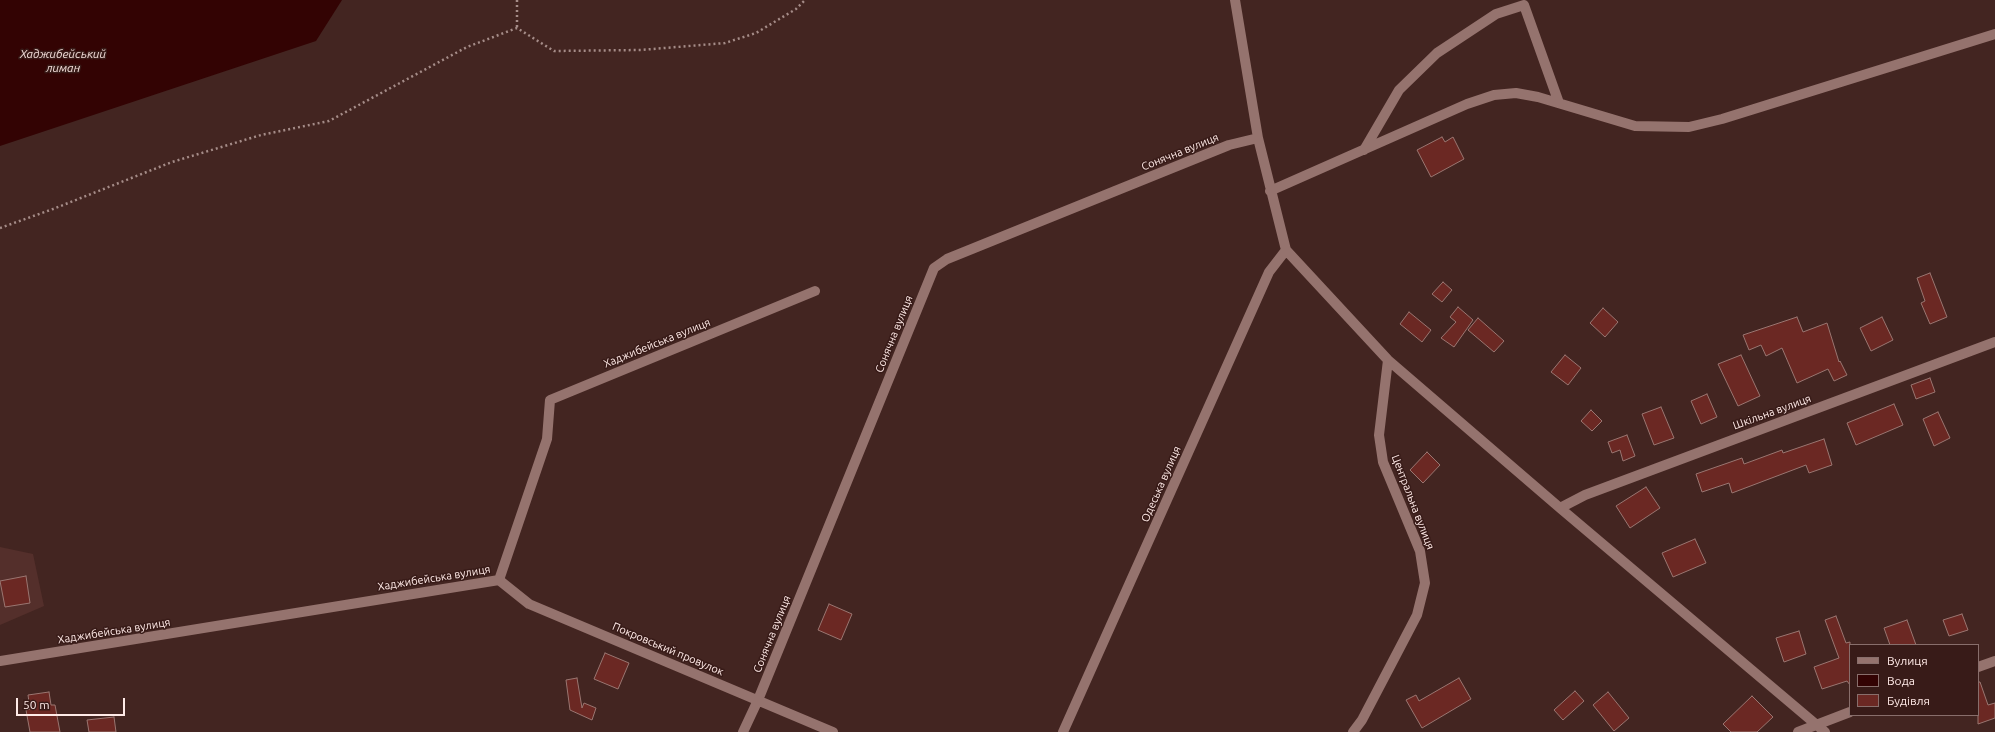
<!DOCTYPE html>
<html>
<head>
<meta charset="utf-8">
<style>
  body { margin:0 }
  #map { position:relative; width:1995px; height:732px; overflow:hidden; background:#432521; font-family:Ubuntu,sans-serif }
  canvas { display:block }
  .legend { position:absolute; left:1849px; top:644px; width:130px; height:72px; box-sizing:border-box; background:#381b18; border:1px solid #886e6b; margin:0; padding:5px 7px; list-style:none; font-size:12px; color:#ffeae7 }
  .legend li { display:flex; align-items:center; gap:8px; height:20px }
  .legend b { width:20px; border:1px solid #886e6b }
  .scale { position:absolute; left:16px; top:698px; width:109px; height:18px; box-sizing:border-box; border:2px solid #ffeae7; border-top:0; padding-left:5px; font-size:12px; line-height:14px; white-space:nowrap; color:#ffeae7; -webkit-text-stroke:3px #381b18; paint-order:stroke }
</style>
</head>
<body>
<div id="map">
<canvas width="1995" height="732"></canvas>
<ul class="legend">
<li><b style="height:5px;background:#95736e"></b>Вулиця</li>
<li><b style="height:11px;background:#330303"></b>Вода</li>
<li><b style="height:11px;background:#6b2823"></b>Будівля</li>
</ul>
<div class="scale">50 m</div>
</div>
<script>
const ctx = document.querySelector('canvas').getContext('2d');
ctx.lineJoin = 'round';
function fillPath(path, color) { ctx.fillStyle = color; ctx.fill(path, 'evenodd'); }
const poly = rows => new Path2D(rows.map(r => 'M' + r).join(''));
function strokePath(path, color, width, dash) { ctx.strokeStyle = color; ctx.lineWidth = width; ctx.lineCap = dash ? 'butt' : 'round'; ctx.setLineDash(dash || []); ctx.stroke(path); }
function label(font, color, halo, rows, align = 'center') {
  ctx.font = font + ' Ubuntu,sans-serif'; ctx.lineWidth = 3; ctx.setLineDash([]); ctx.textBaseline = 'middle'; ctx.strokeStyle = halo; ctx.fillStyle = color; for (const [text, x, y, turn = 0] of rows) {
    ctx.save(); ctx.translate(x, y); ctx.rotate((+turn || 0) * Math.PI / 180); ctx.textAlign = isNaN(turn) ? turn : align; if (halo) ctx.strokeText(text, 0, 0); ctx.fillText(text, 0, 0); ctx.restore();
  }
}
fillPath(poly([
  [0,547,33,554,44,606,0,625]
]), '#542f2b');
fillPath(poly([
  [0,0,342,0,316,41,0,146]
]), '#330303');
const building = poly([
  [1442,137,1445,142,1453,137,1464,159,1431,177,1417,150,1442,137],
  [1930,273,1947,317,1930,324,1921,303,1925,301,1917,278,1930,273],
  [1443,282,1452,290,1442,302,1432,294,1443,282],
  [1458,307,1473,320,1454,347,1441,338,1456,322,1450,317,1458,307],
  [1603,308,1618,322,1605,337,1590,323,1603,308],
  [1409,312,1431,330,1422,342,1400,324,1409,312],
  [1797,317,1803,332,1827,323,1839,362,1840,361,1847,375,1834,381,1828,369,1797,383,1782,348,1766,356,1761,345,1749,350,1743,335,1797,317],
  [1882,317,1893,340,1871,351,1860,328,1882,317],
  [1478,318,1504,341,1494,352,1468,330,1478,318],
  [1565,355,1581,368,1568,385,1551,372,1565,355],
  [1741,355,1760,396,1738,406,1718,364,1741,355],
  [1930,378,1935,392,1916,399,1911,385,1930,378],
  [1707,394,1717,417,1701,424,1691,401,1707,394],
  [1894,404,1903,425,1856,445,1847,423,1894,404],
  [1661,407,1674,438,1654,445,1642,414,1661,407],
  [1591,410,1602,421,1592,431,1581,421,1591,410],
  [1938,412,1950,438,1934,446,1923,419,1938,412],
  [1627,435,1635,456,1623,461,1620,450,1612,453,1608,442,1627,435],
  [1824,439,1832,465,1809,473,1806,465,1732,493,1729,483,1702,492,1696,474,1742,458,1744,464,1782,450,1783,453,1824,439],
  [1427,452,1440,465,1423,483,1410,470,1427,452],
  [1646,487,1660,508,1630,528,1616,506,1646,487],
  [1695,539,1706,563,1673,577,1662,553,1695,539],
  [26,576,30,603,5,607,0,581,26,576],
  [829,604,852,614,841,640,818,630,829,604],
  [1962,614,1968,630,1949,636,1943,620,1962,614],
  [1836,616,1846,643,1850,642,1850,685,1847,681,1822,689,1814,667,1839,658,1825,620,1836,616],
  [1907,620,1916,645,1890,645,1884,628,1907,620],
  [1799,631,1806,654,1784,662,1776,638,1799,631],
  [605,653,629,663,618,689,594,679,605,653],
  [577,678,582,708,584,703,596,708,592,720,570,710,566,680,577,678],
  [1459,678,1471,699,1422,728,1406,700,1416,695,1419,701,1459,678],
  [1978,682,1980,682,1988,705,1995,703,1995,718,1978,724,1978,682],
  [1575,691,1584,701,1563,720,1554,710,1575,691],
  [49,692,51,705,55,705,60,732,30,732,26,710,30,709,28,695,49,692],
  [1608,692,1629,718,1614,731,1593,705,1608,692],
  [1752,696,1773,717,1757,732,1731,732,1723,724,1752,696],
  [114,717,116,732,89,732,87,720,114,717]
]);
fillPath(building, '#6b2823');
strokePath(building, '#9a7671', 1);
strokePath(poly([
  [517,0,517,28],
  [0,228,53,209,172,162,261,135,329,121,467,47,517,28,554,51,641,50,725,43,756,33,796,9,805,0]
]), '#a58c88', 2.5, [2, 3]);
strokePath(poly([
  [1235,0,1258,138,1286,250,1388,360,1560,508,1825,732],
  [1364,150,1399,90,1437,53,1496,14,1524,5,1559,103],
  [1270,191,1467,104,1494,95,1516,93,1538,97,1635,126,1689,127,1722,119,1995,34],
  [1560,508,1585,495,1995,342],
  [499,580,529,604,833,732],
  [0,661,499,580,547,439,550,400,815,291],
  [1978,667,1995,661],
  [743,732,758,700,934,268,947,259,1229,145,1258,138],
  [1063,732,1269,272,1286,250],
  [1353,732,1362,720,1417,615,1425,583,1420,551,1383,462,1379,435,1388,360],
  [1798,732,1850,712]
]), '#95736e', 10);
label('11px', '#ffeae7', '#381b18', [
  ["Сонячна вулиця",1180,152,-22],
  ["Сонячна вулиця",894,334,-68],
  ["Хаджибейська вулиця",657,343,-22],
  ["Шкільна вулиця",1772,412,-20],
  ["Одеська вулиця",1161,484,-66],
  ["Центральна вулиця",1413,502,69],
  ["Хаджибейська вулиця",434,578,-9],
  ["Хаджибейська вулиця",114,631,-9],
  ["Сонячна вулиця",772,634,-68],
  ["Покровський провулок",668,649,23]
]);
label('italic 12px', '#f1dbd7', '#381b18', [
  ["Хаджибейський",63,54],
  ["лиман",63,68]
]);
</script>
</body>
</html>
